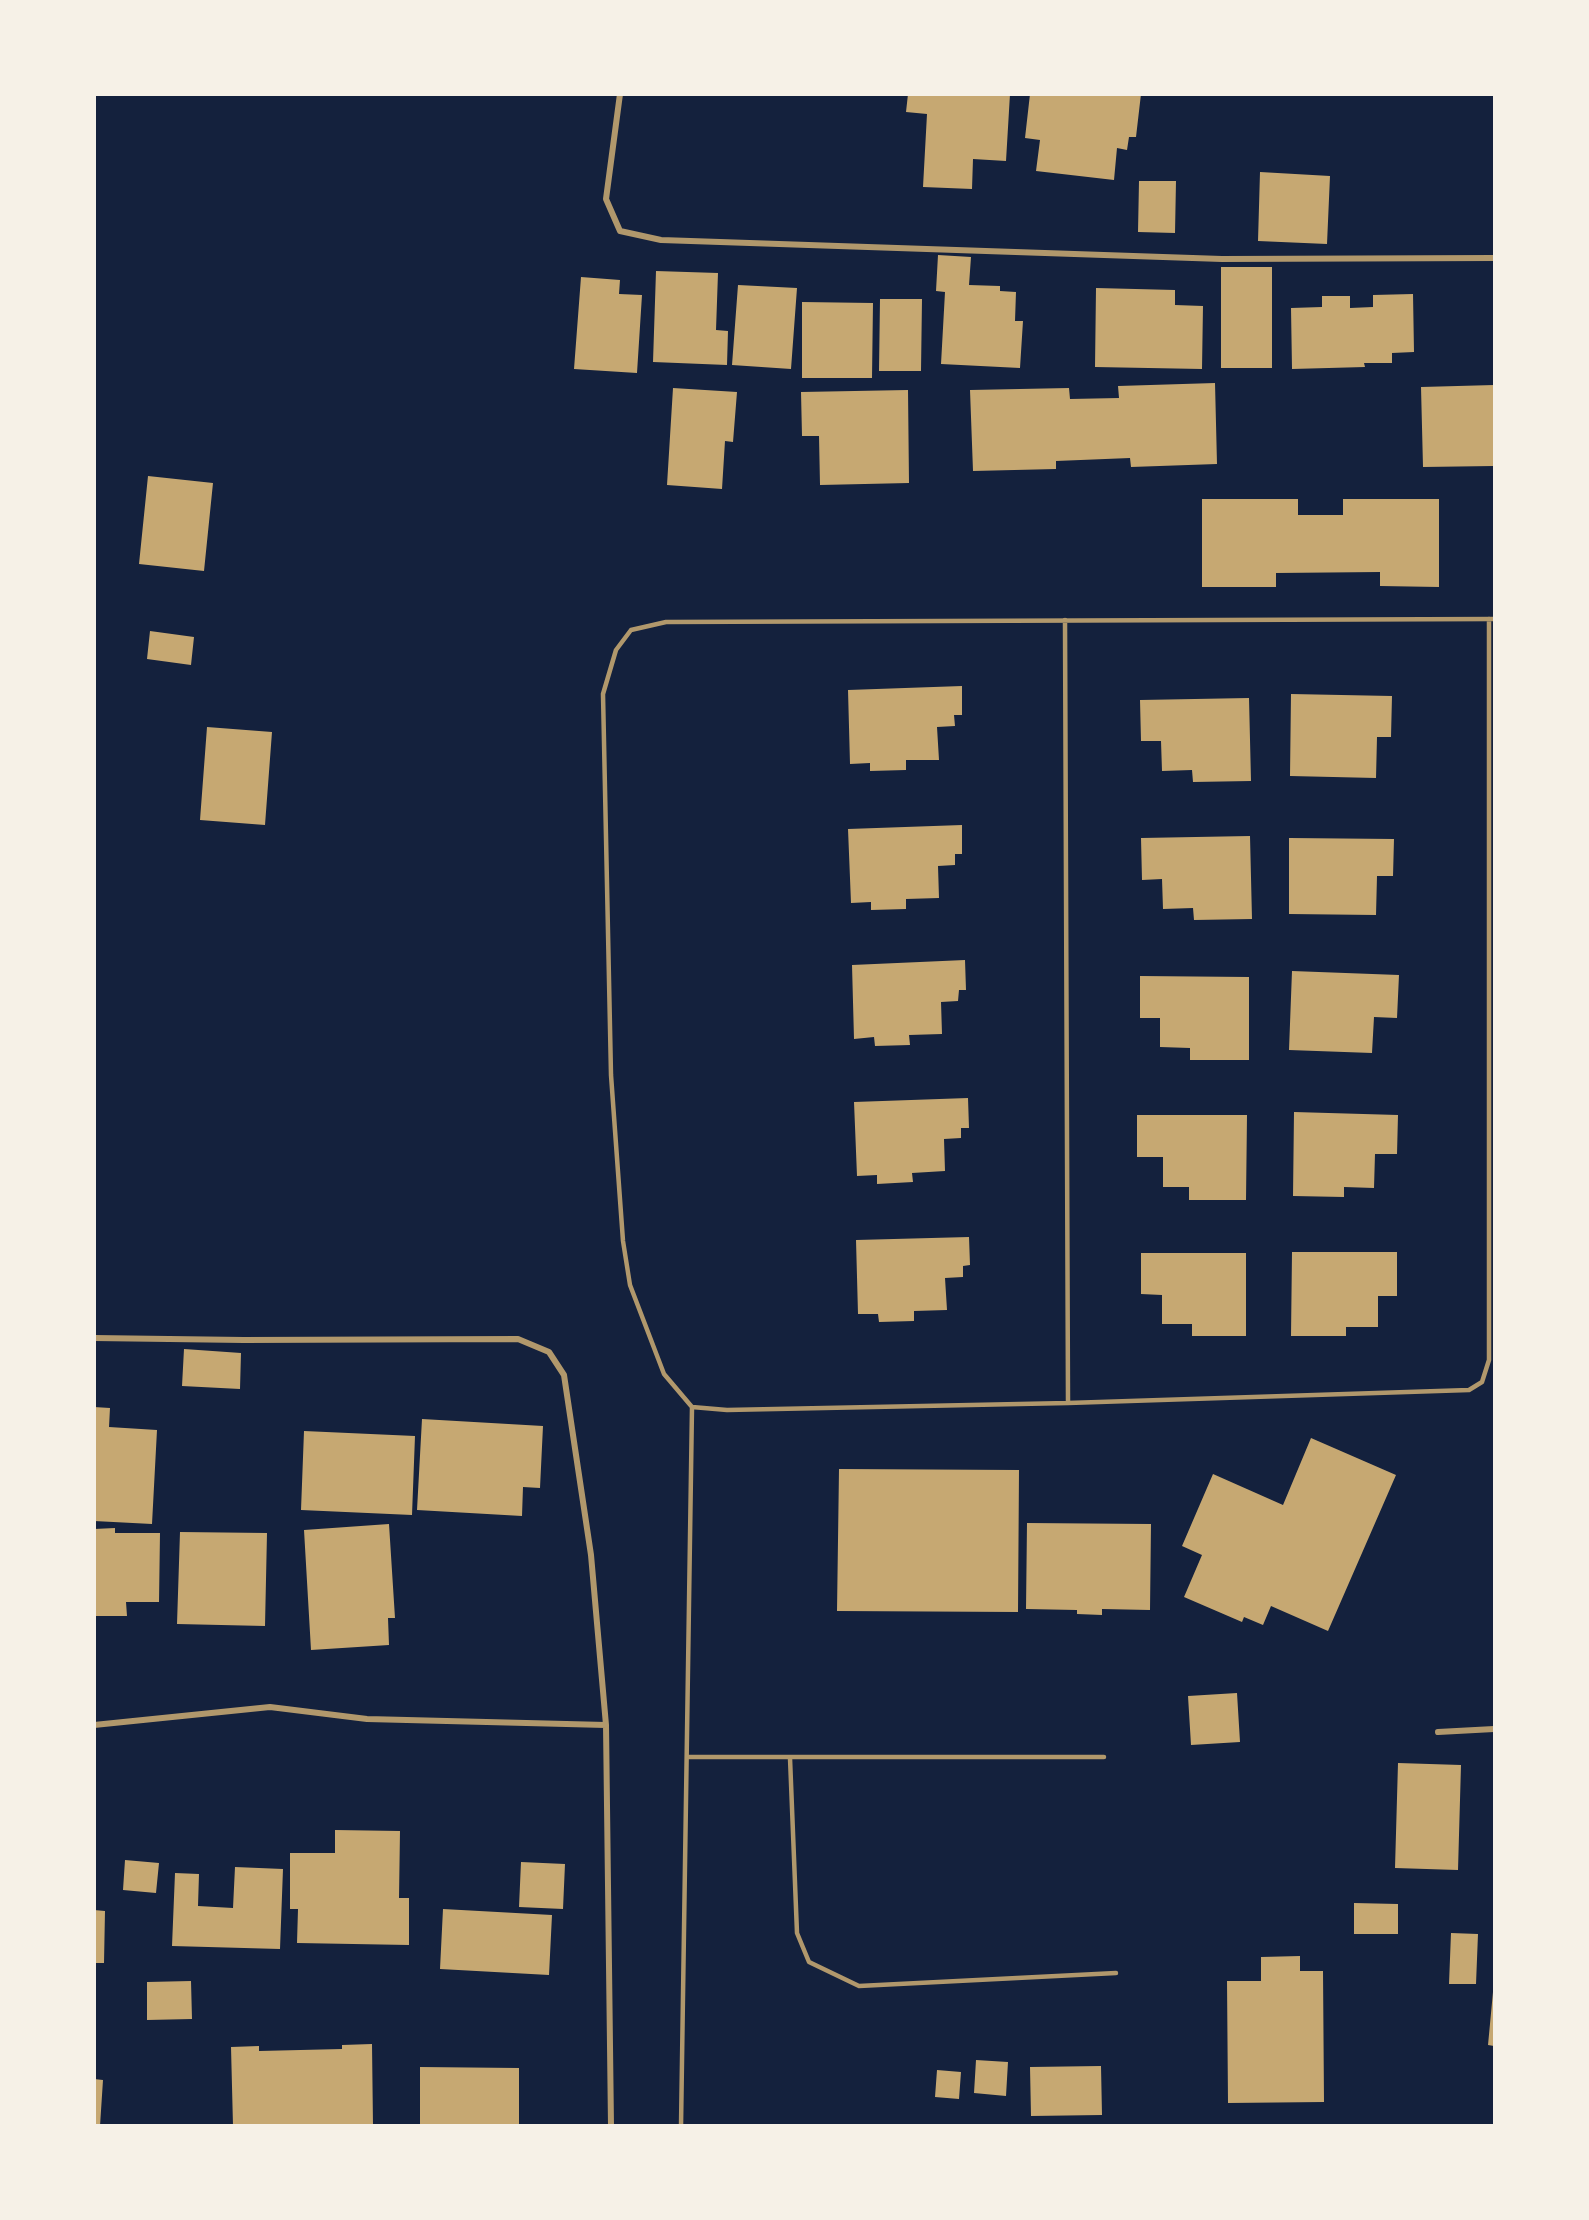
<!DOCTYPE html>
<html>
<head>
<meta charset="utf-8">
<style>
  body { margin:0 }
  #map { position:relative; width:1589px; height:2220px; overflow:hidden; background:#14213d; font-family:"Space Grotesk",sans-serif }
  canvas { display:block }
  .frame { position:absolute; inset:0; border:96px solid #f6f1e7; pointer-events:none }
</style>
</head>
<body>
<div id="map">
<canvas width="1589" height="2220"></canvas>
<div class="frame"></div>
</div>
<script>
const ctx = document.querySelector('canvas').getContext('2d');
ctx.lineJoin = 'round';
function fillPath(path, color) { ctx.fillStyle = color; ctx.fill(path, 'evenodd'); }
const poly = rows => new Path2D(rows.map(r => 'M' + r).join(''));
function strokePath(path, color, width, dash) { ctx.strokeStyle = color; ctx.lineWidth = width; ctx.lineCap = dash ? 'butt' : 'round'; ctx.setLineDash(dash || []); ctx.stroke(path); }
fillPath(poly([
  [908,94,1010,94,1006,161,973,159,972,189,923,187,927,114,906,112],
  [1030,94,1141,94,1136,137,1129,137,1127,150,1117,148,1114,180,1036,171,1040,140,1025,138],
  [1260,172,1330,176,1327,244,1258,241],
  [1139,181,1176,181,1175,233,1138,232],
  [938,255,971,257,969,285,1000,286,1000,291,1016,292,1015,321,1023,321,1020,368,941,364,945,292,936,291],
  [1221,267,1272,267,1272,368,1221,368],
  [656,271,718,273,716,330,728,331,727,365,653,362],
  [581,277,620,280,619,294,642,295,637,373,574,369],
  [738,285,797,288,791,369,732,365],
  [1096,288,1175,290,1175,305,1203,306,1202,369,1095,367],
  [1413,294,1414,352,1392,353,1392,363,1364,363,1365,367,1292,369,1291,308,1322,307,1322,296,1350,296,1350,308,1373,307,1373,295],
  [880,299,922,299,921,371,879,371],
  [802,302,873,303,872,378,802,378],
  [1215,383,1217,464,1131,467,1130,458,1056,461,1056,469,973,471,970,390,1069,388,1070,399,1119,398,1118,386],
  [1494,385,1494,466,1423,467,1421,387],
  [673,388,737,392,733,442,725,441,722,489,667,485],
  [908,390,909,483,820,485,819,436,802,436,801,392],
  [148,476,213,483,204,571,139,564],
  [1202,499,1298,499,1298,515,1343,515,1343,499,1439,499,1439,587,1380,586,1380,572,1276,573,1276,587,1202,587],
  [150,631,194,637,191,665,147,659],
  [962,686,962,715,954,715,955,726,937,727,939,760,906,760,906,770,870,771,870,763,850,764,848,690],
  [1291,694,1392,696,1391,737,1377,737,1376,778,1290,776],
  [1249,698,1251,781,1193,782,1192,770,1162,771,1161,741,1141,741,1140,700],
  [207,727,272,732,265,825,200,820],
  [962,825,962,854,955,854,955,865,938,866,939,898,906,899,906,909,871,910,871,902,851,903,848,829],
  [1250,836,1252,919,1194,920,1193,908,1163,909,1162,879,1142,880,1141,838],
  [1289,838,1394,839,1393,876,1377,876,1376,915,1289,914],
  [965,960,966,990,959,990,958,1001,941,1002,942,1034,909,1035,910,1045,875,1046,874,1037,854,1039,852,965],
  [1292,971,1399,975,1397,1018,1374,1017,1372,1053,1289,1050],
  [1140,976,1249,977,1249,1060,1190,1060,1190,1048,1160,1047,1160,1018,1140,1018],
  [968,1098,969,1128,961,1128,961,1138,944,1139,945,1171,912,1173,913,1182,877,1184,877,1175,857,1176,854,1102],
  [1294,1112,1398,1115,1397,1154,1375,1154,1374,1188,1344,1187,1344,1197,1293,1196],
  [1137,1115,1247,1115,1246,1200,1189,1200,1189,1187,1163,1187,1163,1157,1137,1157],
  [969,1237,970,1265,963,1266,963,1277,945,1278,947,1310,914,1311,914,1321,879,1322,878,1314,858,1314,856,1240],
  [1292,1252,1397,1252,1397,1296,1378,1296,1378,1327,1346,1327,1346,1336,1291,1336],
  [1141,1253,1246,1253,1246,1336,1192,1336,1192,1324,1162,1324,1162,1295,1141,1294],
  [184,1349,241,1353,240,1389,182,1386],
  [94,1407,110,1408,109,1427,157,1430,152,1524,94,1521],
  [422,1419,543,1426,540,1488,523,1487,522,1516,417,1510],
  [304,1431,415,1436,412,1515,301,1510],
  [1311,1438,1396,1475,1328,1631,1271,1606,1263,1625,1244,1617,1242,1622,1184,1597,1202,1555,1182,1546,1213,1474,1283,1505],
  [839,1469,1019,1470,1018,1612,837,1611],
  [1027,1523,1151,1524,1150,1610,1102,1609,1102,1615,1077,1614,1077,1610,1026,1609],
  [389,1524,395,1618,388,1618,389,1645,311,1650,304,1530],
  [115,1528,115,1533,160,1533,159,1602,126,1602,127,1616,94,1616,94,1529],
  [180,1532,267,1533,265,1626,177,1624],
  [1237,1693,1240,1742,1191,1745,1188,1696],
  [1398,1763,1461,1765,1458,1870,1395,1868],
  [335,1830,400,1831,399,1898,409,1898,409,1945,297,1943,298,1909,290,1909,290,1853,335,1853],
  [125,1860,159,1863,156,1893,123,1890],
  [521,1862,565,1864,563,1909,519,1907],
  [235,1867,283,1869,280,1949,172,1946,175,1873,199,1874,198,1906,233,1908],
  [1354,1903,1398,1904,1398,1934,1354,1934],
  [443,1909,552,1915,549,1975,440,1969],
  [94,1910,105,1911,104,1963,94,1963],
  [1451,1933,1478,1934,1476,1984,1449,1984],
  [1300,1956,1300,1971,1323,1971,1324,2102,1228,2103,1227,1981,1261,1981,1261,1957],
  [191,1981,192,2019,147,2020,147,1982],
  [1493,1992,1494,1992,1494,2046,1488,2045],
  [372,2044,373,2126,233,2126,231,2047,259,2046,259,2051,342,2049,342,2045],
  [976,2060,1008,2062,1006,2096,974,2093],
  [1101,2066,1102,2115,1031,2116,1030,2067],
  [420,2067,519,2068,519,2125,420,2126],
  [937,2070,961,2072,959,2099,935,2097],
  [94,2079,103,2080,100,2126,94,2126]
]), '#c6a872');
strokePath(poly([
  [1065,620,1068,1403],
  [692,1407,727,1410,1068,1403,1469,1390,1482,1382,1489,1360,1489,619],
  [687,1757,1104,1757],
  [790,1758,797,1933,809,1962,859,1986,1116,1973],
  [681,2126,692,1407,664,1374,630,1285,623,1241,611,1075,603,694,616,650,631,630,666,622,1494,619]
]), '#b1986c', 4.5);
strokePath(poly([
  [620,94,606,199,620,231,661,240,1222,259,1494,258],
  [94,1338,244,1340,518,1339,549,1352,564,1375,591,1555,606,1725,611,2126],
  [94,1725,270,1707,367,1719,606,1725],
  [1438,1732,1494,1729]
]), '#b1986c', 6);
</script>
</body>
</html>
